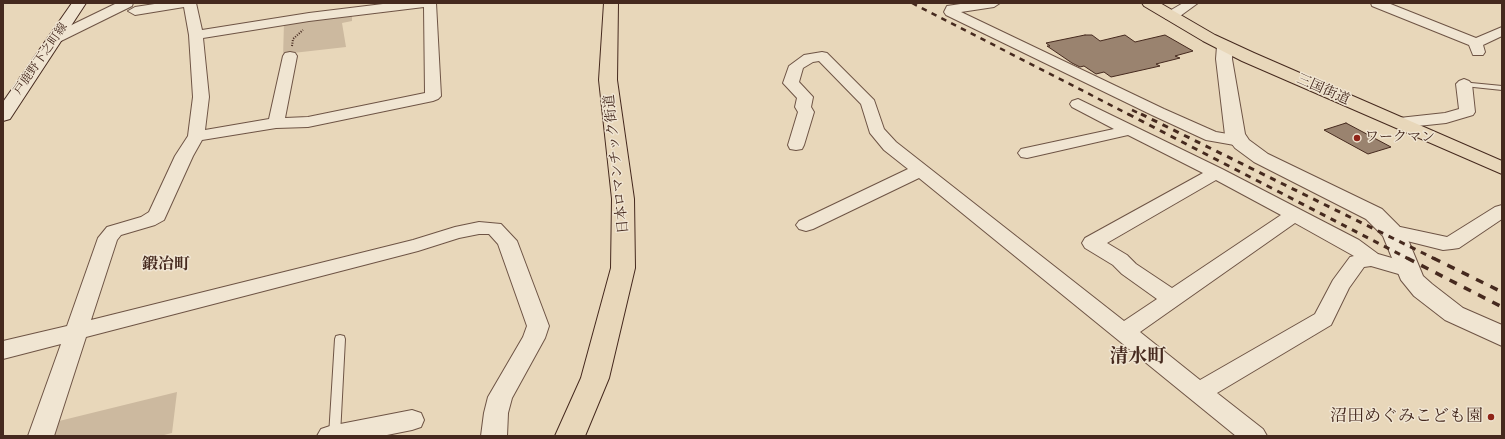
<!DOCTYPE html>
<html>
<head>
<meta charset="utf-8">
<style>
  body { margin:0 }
  #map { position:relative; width:1505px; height:439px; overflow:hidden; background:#e8d7ba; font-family:"Libre Bodoni",serif }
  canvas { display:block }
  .frame { position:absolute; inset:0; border:4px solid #45291e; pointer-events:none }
</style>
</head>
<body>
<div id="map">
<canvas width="1505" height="439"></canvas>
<div class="frame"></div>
</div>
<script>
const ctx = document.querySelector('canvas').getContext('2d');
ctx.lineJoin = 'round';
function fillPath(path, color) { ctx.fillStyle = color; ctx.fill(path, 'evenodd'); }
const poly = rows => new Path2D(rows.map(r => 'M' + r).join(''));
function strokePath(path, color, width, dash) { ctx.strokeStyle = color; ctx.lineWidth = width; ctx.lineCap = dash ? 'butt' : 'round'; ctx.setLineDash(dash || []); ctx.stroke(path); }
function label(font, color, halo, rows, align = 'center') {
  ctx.font = font + ' "Libre Bodoni","Noto Serif JP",serif'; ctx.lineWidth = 3; ctx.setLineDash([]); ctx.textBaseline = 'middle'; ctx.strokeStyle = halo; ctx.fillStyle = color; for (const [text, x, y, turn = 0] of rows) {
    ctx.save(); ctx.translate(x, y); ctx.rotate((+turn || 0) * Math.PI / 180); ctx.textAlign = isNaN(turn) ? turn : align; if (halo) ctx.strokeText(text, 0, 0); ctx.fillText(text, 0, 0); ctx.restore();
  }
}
fillPath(poly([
  [352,12,352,21,342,23,346,47,293,53,292,56,283,58,284,22],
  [177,392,172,433,160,436,51,436,55,422]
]), '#ccb99f');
const building = poly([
  [1085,35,1092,35,1100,41,1125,35,1135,42,1165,35,1193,51,1175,56,1180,58,1156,64,1160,66,1111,77,1104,72,1096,74,1084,66,1080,67,1072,63,1047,46,1050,46,1046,43,1085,35],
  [1346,123,1391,147,1368,154,1324,130,1346,123]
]);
fillPath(building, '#9a836f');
strokePath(building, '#45291e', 1);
const service = poly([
  [1461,82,1502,86,1502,90,1464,86,1461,86,1461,82],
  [340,335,344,336,345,339,340,435,329,436,335,339,336,336,340,335]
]);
const minor = poly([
  [117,3,133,3,132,6,61,41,51,41,49,38,51,35,117,3],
  [161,3,196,3,202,30,309,13,391,3,436,3,441,96,438,99,433,101,308,127,276,128,202,140,193,156,164,220,155,225,121,235,117,240,91,320,413,240,455,227,479,222,501,224,517,241,549,326,545,338,512,398,508,413,507,436,481,436,484,413,488,397,523,337,527,326,498,244,489,234,479,234,459,238,418,251,86,337,54,436,28,436,61,344,3,359,3,341,67,326,98,238,107,227,141,217,149,212,175,156,188,136,193,97,189,35,184,7,135,15,128,11,135,7,161,3],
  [424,7,425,93,308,117,285,118,297,56,295,53,290,52,285,53,283,56,269,119,205,130,209,97,203,38,309,21,424,7],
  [967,3,1000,3,994,7,961,12,1164,109,1216,132,1246,137,1248,141,1246,145,1240,146,1206,140,1152,115,946,15,944,12,947,6,967,3],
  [1183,3,1198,3,1176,19,1166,19,1164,16,1166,13,1183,3],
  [1371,3,1388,3,1476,38,1502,27,1502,36,1483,45,1485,52,1483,55,1473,55,1469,45,1372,6,1371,3],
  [822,52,827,53,874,100,884,129,896,142,1124,321,1157,299,1122,274,1113,265,1085,248,1082,243,1085,238,1203,173,1128,135,1027,158,1021,157,1018,153,1021,149,1114,129,1072,107,1070,104,1072,101,1078,99,1222,169,1359,240,1378,254,1416,265,1419,270,1416,275,1409,277,1371,266,1364,267,1349,288,1331,325,1217,393,1263,429,1267,436,1236,436,919,178,813,229,806,231,799,229,796,225,799,221,908,169,884,150,870,133,861,104,819,61,813,62,803,68,799,82,813,97,811,107,814,112,804,145,802,149,796,150,790,149,788,145,798,112,795,107,797,98,783,83,789,66,804,55,822,52],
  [1216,180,1281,215,1172,288,1136,264,1127,255,1107,243,1216,180],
  [1295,223,1354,256,1350,257,1333,280,1315,314,1200,380,1140,332,1295,223],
  [1464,79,1469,81,1472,84,1475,112,1473,115,1446,123,1399,128,1393,126,1391,123,1393,120,1399,118,1445,113,1459,109,1456,84,1459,81,1464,79],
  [1502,205,1502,219,1459,248,1452,249,1443,250,1391,237,1384,235,1381,231,1384,227,1391,225,1447,237,1495,207,1502,205],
  [412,410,421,413,424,420,421,427,412,430,382,436,317,436,321,429,330,426,412,410]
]);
const tertiary = poly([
  [1225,41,1231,43,1233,46,1232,59,1245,134,1249,140,1268,154,1382,209,1399,226,1409,242,1423,276,1432,284,1463,308,1502,325,1502,346,1445,320,1414,296,1401,280,1383,236,1366,219,1254,162,1235,148,1225,135,1216,59,1217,46,1219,43,1225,41]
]);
const secondary = poly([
  [72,3,86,3,10,119,3,121,3,102,72,3]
]);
const trunk = poly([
  [604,3,618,3,617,80,634,199,635,268,609,378,585,436,555,436,581,378,611,268,612,199,599,80,604,3],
  [1142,3,1160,3,1215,35,1254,53,1502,161,1502,174,1242,61,1203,41,1144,6,1142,3]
]);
strokePath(service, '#6e5445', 2);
strokePath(minor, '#6e5445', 2);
strokePath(tertiary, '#6e5445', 2);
strokePath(secondary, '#45291e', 2);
strokePath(trunk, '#45291e', 2);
strokePath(poly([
  [292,46,293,39,303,30]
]), '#45291e', 2, [1, 1.5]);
fillPath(service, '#f0e5d2');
fillPath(minor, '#f0e5d2');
fillPath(tertiary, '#f0e5d2');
fillPath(secondary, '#f0e5d2');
fillPath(trunk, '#e8d7ba');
strokePath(poly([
  [912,3,1130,115],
  [1132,110,1143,115]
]), '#45291e', 2.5, [5.5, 5.5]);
strokePath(poly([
  [1128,114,1409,259],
  [1141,114,1435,259]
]), '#45291e', 3, [6, 6]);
strokePath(poly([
  [1407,258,1502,307],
  [1433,258,1502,292]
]), '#45291e', 3.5, [8, 8]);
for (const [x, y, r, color] of [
  [1357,138,4,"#8f2418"],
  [1491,417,4,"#8f2418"]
]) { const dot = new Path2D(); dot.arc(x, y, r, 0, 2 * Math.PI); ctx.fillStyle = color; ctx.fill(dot); strokePath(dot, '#f0e5d2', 1.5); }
label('12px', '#45291e', '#f0e5d2', [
  ["戸鹿野下之町線",41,59,-55]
]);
label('14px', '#45291e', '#f0e5d2', [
  ["三国街道",1323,90,24],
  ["日本ロマンチック街道",617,164,-96]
]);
label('14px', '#45291e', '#f0e5d2', [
  ["ワークマン",1365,138]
], 'left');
label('bold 16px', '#45291e', '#f0e5d2', [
  ["鍛冶町",166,265]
]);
label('17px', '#45291e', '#f0e5d2', [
  ["沼田めぐみこども園",1483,417]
], 'right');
label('bold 19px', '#45291e', '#f0e5d2', [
  ["清水町",1138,357]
]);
</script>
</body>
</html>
